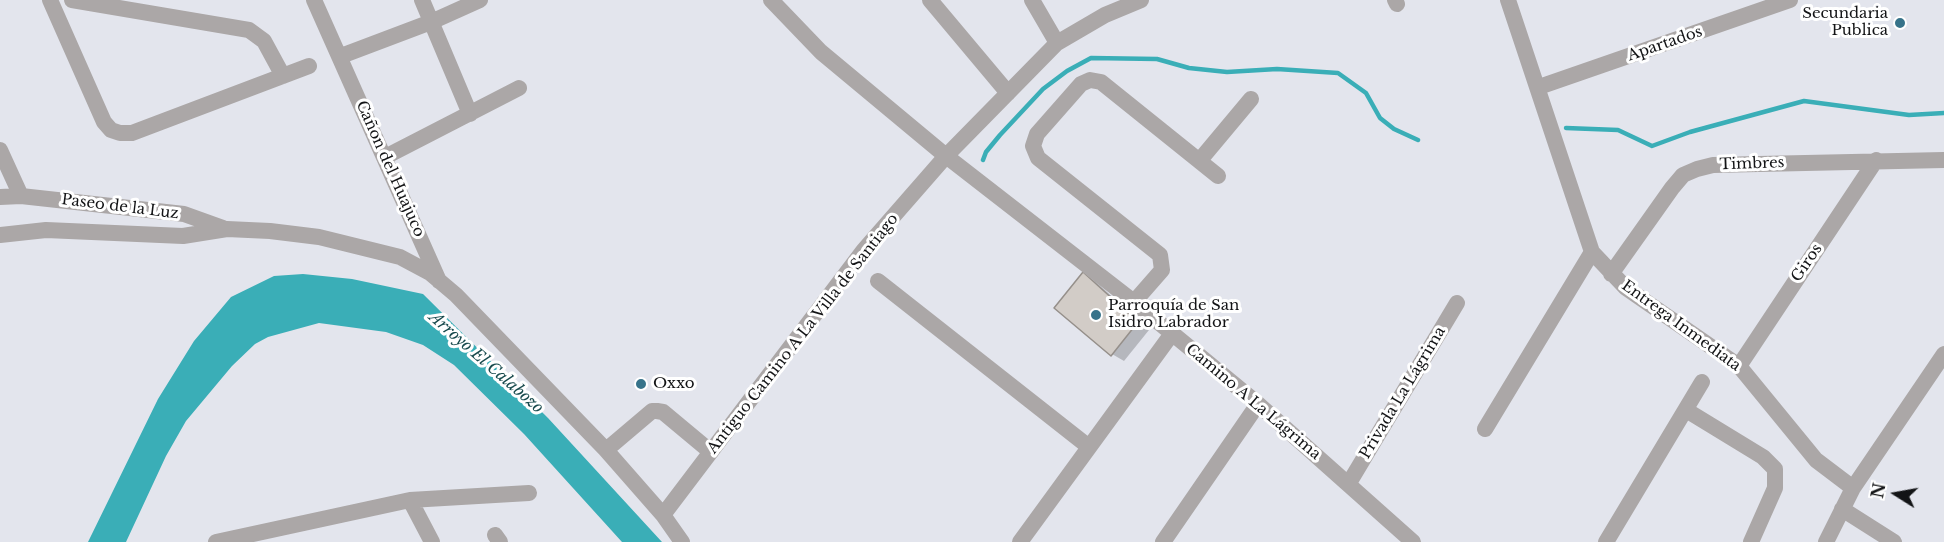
<!DOCTYPE html>
<html>
<head>
<meta charset="utf-8">
<style>
  body { margin:0 }
  #map { position:relative; width:1944px; height:542px; overflow:hidden; background:#e3e5ed; font-family:"Libre Baskerville",serif }
  canvas { display:block }
  .north { position:absolute; left:1866px; top:464px; width:60px; height:60px; -webkit-text-stroke:4px #fff; paint-order:stroke; rotate:281deg; font-size:16px; font-weight:700; line-height:24px; text-align:center; color:#131416 }
  .north::after { content:''; display:block; margin:auto; width:21px; height:27px; background:#131416; clip-path:polygon(50% 0,100% 100%,50% 72%,0 100%) }
</style>
</head>
<body>
<div id="map">
<canvas width="1944" height="542"></canvas>
<div class="north">N</div>
</div>
<script>
const ctx = document.querySelector('canvas').getContext('2d');
ctx.lineJoin = 'round';
function fillPath(path, color) { ctx.fillStyle = color; ctx.fill(path, 'evenodd'); }
const poly = rows => new Path2D(rows.map(r => 'M' + r).join(''));
function strokePath(path, color, width, dash) { ctx.strokeStyle = color; ctx.lineWidth = width; ctx.lineCap = dash ? 'butt' : 'round'; ctx.setLineDash(dash || []); ctx.stroke(path); }
function label(font, color, halo, rows, align = 'center') {
  ctx.font = font + ' "Libre Baskerville",serif'; ctx.lineWidth = 6; ctx.setLineDash([]); ctx.textBaseline = 'middle'; ctx.strokeStyle = halo; ctx.fillStyle = color; for (const [text, x, y, turn = 0] of rows) {
    ctx.save(); ctx.translate(x, y); ctx.rotate((+turn || 0) * Math.PI / 180); ctx.textAlign = isNaN(turn) ? turn : align; if (halo) ctx.strokeText(text, 0, 0); ctx.fillText(text, 0, 0); ctx.restore();
  }
}
fillPath(poly([
  [303,274,352,279,423,294,548,418,662,542,622,542,524,434,454,365,423,345,386,332,319,323,268,337,255,344,232,366,186,421,166,456,126,542,88,542,158,399,194,341,231,297,274,276]
]), '#3aaeb7');
fillPath(poly([
  [1083,274,1095,281,1149,330,1124,361,1112,354]
]), '#0003');
strokePath(poly([
  [1566,128,1618,130,1652,146,1690,132,1804,101,1909,115,1944,113],
  [983,160,986,152,1000,135,1043,89,1067,71,1091,58,1157,59,1189,68,1227,72,1277,69,1338,73,1366,93,1380,118,1394,129,1418,140]
]), '#3aaeb7', 4.5);
const building = poly([
  [1083,272,1138,322,1111,356,1054,308,1083,272]
]);
fillPath(building, '#d2ccc7');
strokePath(building, '#958f8a', 1.5);
strokePath(poly([
  [50,0,104,122,111,130,120,133,132,133,309,66],
  [72,0,249,30,264,41,283,76],
  [314,0,439,281],
  [422,0,470,114],
  [771,0,821,52,946,156,1134,302,1258,404,1413,542],
  [930,0,1008,93],
  [1032,0,1057,43],
  [1395,0,1397,4],
  [1508,0,1592,252,1626,288,1739,366,1816,460,1853,488],
  [341,56,431,22,480,0],
  [1539,87,1790,0],
  [0,150,21,196],
  [385,157,519,88],
  [1200,160,1251,99],
  [0,197,21,196,184,214,223,228],
  [0,235,46,230,183,236,227,229,270,231,319,237,400,257,430,273,456,295,606,450,663,515,682,542],
  [1611,274,1672,188,1683,175,1697,169,1713,165,1944,160],
  [878,281,1089,447],
  [1134,302,1162,270,1160,255,1038,158,1033,146,1037,134,1081,84,1090,80,1101,82,1218,176],
  [1739,366,1876,160],
  [1686,410,1763,457,1775,469,1775,488,1751,542],
  [1485,429,1592,252],
  [606,450,652,411,657,411,663,412,711,452],
  [1349,483,1457,303],
  [410,500,432,542],
  [1842,509,1894,542],
  [663,515,863,251,946,156,1057,43,1105,15,1141,0],
  [495,535,500,542],
  [216,542,410,500,529,493],
  [1020,542,1171,335],
  [1163,542,1258,404],
  [1606,542,1702,382],
  [1826,542,1853,488,1944,354]
]), '#aba7a7', 16);
for (const [x, y, r, color] of [
  [1900,23,6,"#37738a"],
  [1096,315,6,"#37738a"],
  [641,384,6,"#37738a"]
]) { const dot = new Path2D(); dot.arc(x, y, r, 0, 2 * Math.PI); ctx.fillStyle = color; ctx.fill(dot); strokePath(dot, '#fff', 2); }
label('15px', '#131416', '#fff', [
  ["Secundaria",1888,14,"right"],
  ["Publica",1888,31,"right"],
  ["Parroquía de San",1108,306],
  ["Isidro Labrador",1108,323],
  ["Oxxo",653,384]
], 'left');
label('15px', '#131416', '#fff', [
  ["Apartados",1665,44,-19],
  ["Timbres",1752,164,-2],
  ["Cañon del Huajuco",390,169,66],
  ["Paseo de la Luz",120,207,7],
  ["Giros",1807,263,-56],
  ["Entrega Inmediata",1681,326,36],
  ["Antiguo Camino A La Villa de Santiago",803,334,-52],
  ["Privada La Lágrima",1403,393,-59],
  ["Camino A La Lágrima",1253,402,40]
]);
label('italic 16px', '#194b4e', '#fff', [
  ["Arroyo El Calabozo",486,363,41]
]);
</script>
</body>
</html>
